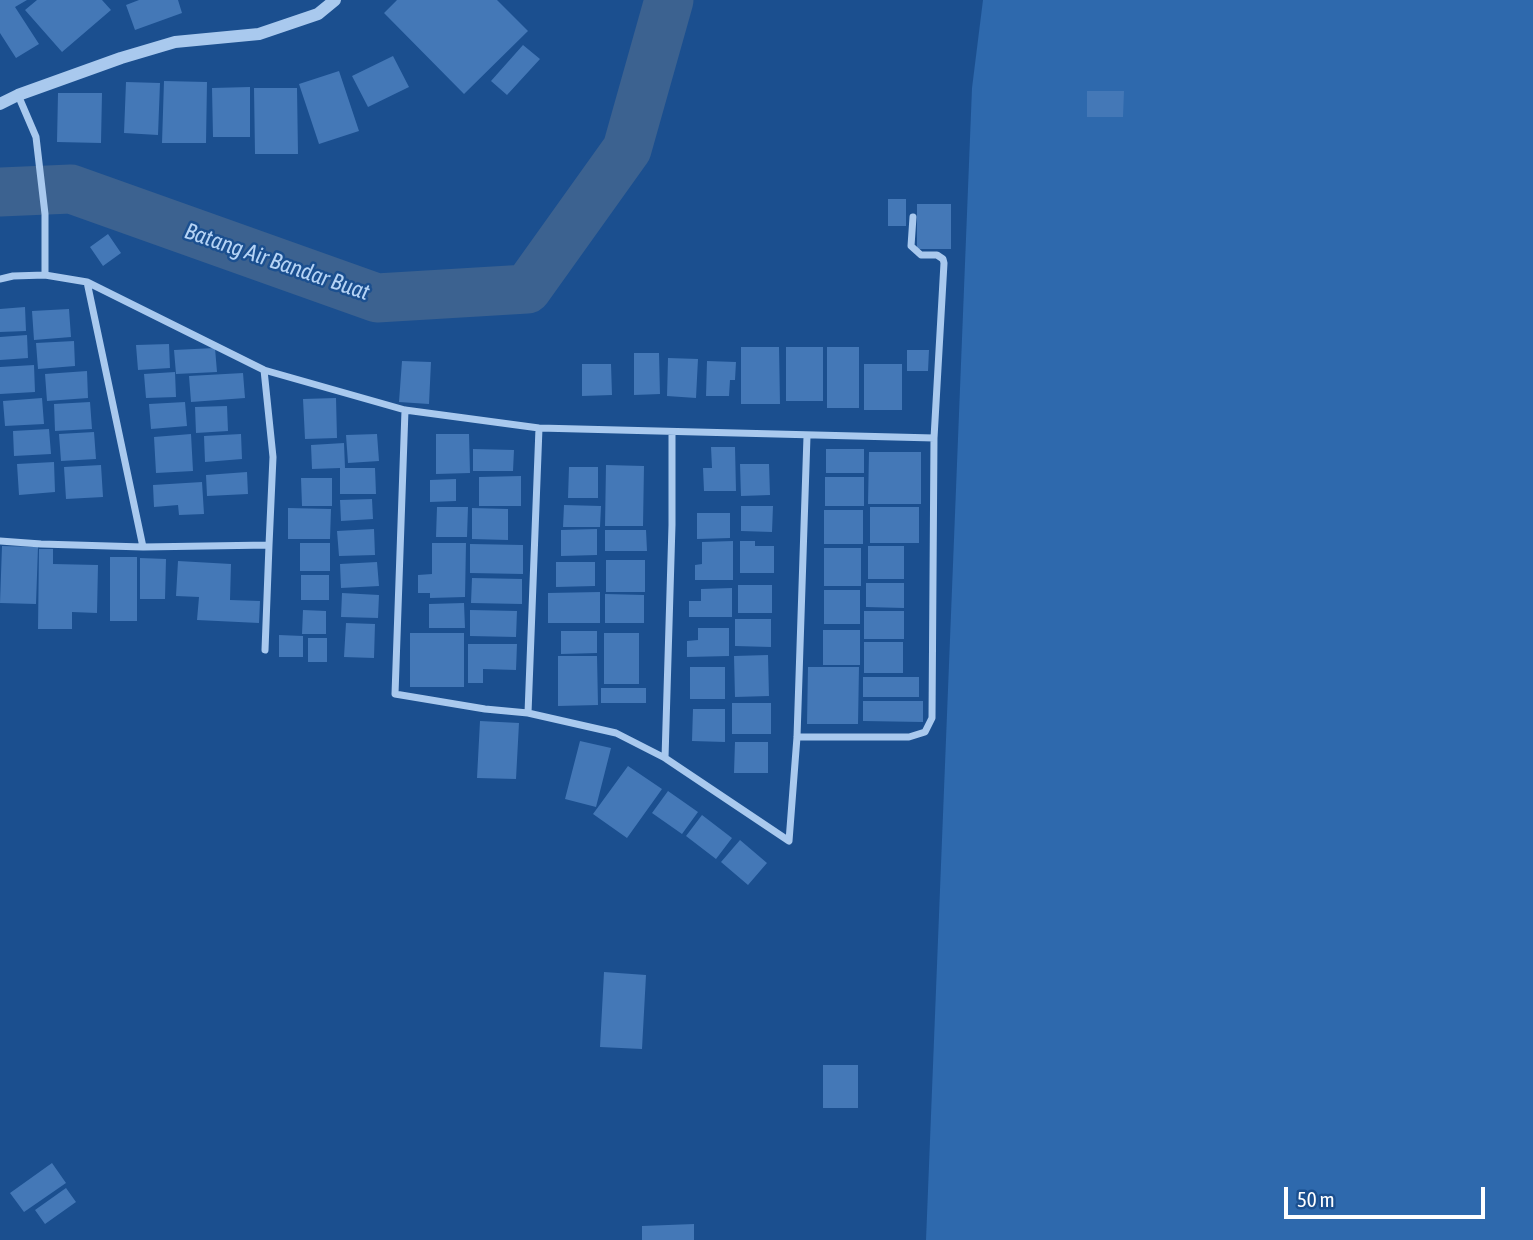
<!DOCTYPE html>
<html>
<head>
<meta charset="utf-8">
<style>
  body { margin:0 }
  #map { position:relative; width:1533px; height:1240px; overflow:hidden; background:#1b4f8f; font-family:"Asap Condensed",sans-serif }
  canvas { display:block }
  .scale { position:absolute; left:1284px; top:1187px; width:201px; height:32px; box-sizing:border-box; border:4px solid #fff; border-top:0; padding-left:9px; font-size:21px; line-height:24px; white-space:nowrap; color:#fff; -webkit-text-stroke:5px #1b4f8f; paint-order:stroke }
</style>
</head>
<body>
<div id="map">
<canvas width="1533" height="1240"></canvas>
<div class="scale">50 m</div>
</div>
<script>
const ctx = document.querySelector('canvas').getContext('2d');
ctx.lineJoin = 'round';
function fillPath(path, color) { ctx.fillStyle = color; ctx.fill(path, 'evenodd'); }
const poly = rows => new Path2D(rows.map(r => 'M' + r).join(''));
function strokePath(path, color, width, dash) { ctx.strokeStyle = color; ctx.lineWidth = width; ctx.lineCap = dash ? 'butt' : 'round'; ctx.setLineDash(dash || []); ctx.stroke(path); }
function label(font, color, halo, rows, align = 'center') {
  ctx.font = font + ' "Asap Condensed",sans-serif'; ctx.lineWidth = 5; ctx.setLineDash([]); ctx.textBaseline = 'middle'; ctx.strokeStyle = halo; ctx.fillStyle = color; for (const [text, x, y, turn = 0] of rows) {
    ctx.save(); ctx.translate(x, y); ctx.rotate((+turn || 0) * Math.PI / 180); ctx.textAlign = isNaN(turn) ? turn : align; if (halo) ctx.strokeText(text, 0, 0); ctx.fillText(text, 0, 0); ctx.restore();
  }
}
fillPath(poly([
  [983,0,1533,0,1533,1240,926,1240,972,88]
]), '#2e69ad');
strokePath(poly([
  [0,192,71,189,377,298,527,289,627,149,669,0]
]), '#3c6290', 49);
fillPath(poly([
  [0,0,27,0,15,7,39,44,16,58,0,33],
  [37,0,102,0,111,10,62,52,25,10],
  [139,0,178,0,182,13,135,30,126,5],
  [397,0,497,0,528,31,464,94,384,13],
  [523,45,540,59,507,95,491,81],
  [393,56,409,87,368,107,352,76],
  [339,71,359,131,319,144,299,84],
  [164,81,207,82,206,143,162,143],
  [126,82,160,83,158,135,124,133],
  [250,87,250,137,213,137,212,88],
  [254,88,297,88,298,154,255,154],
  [1087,91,1124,91,1123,117,1087,117],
  [58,93,102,93,101,143,57,142],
  [888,199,906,199,906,226,888,226],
  [917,204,951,204,951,249,917,249],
  [108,234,121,253,103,266,90,247],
  [25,307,26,331,0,332,0,309],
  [69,309,71,337,34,340,32,311],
  [27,335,28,358,0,360,0,337],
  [74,341,75,366,38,369,36,343],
  [169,344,170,368,138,370,136,345],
  [741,347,779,347,780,404,741,404],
  [786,347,823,347,823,401,786,401],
  [827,347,859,347,859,408,827,408],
  [215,348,217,372,176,374,174,350],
  [907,350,929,350,928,371,907,371],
  [634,353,659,353,660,394,634,395],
  [668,358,698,359,696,398,667,396],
  [402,361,431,362,429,404,399,402],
  [707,361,736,362,735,380,730,380,729,396,706,396],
  [582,364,611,364,612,395,582,396],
  [864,364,902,364,902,410,864,410],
  [34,365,35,392,0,394,0,367],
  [87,371,88,398,47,401,45,374],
  [175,372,176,397,146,398,144,374],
  [243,373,245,398,191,402,189,376],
  [42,398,44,424,5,426,3,401],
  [336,398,337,438,305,439,303,399],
  [90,402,92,429,55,431,54,404],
  [185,402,187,426,151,429,149,404],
  [227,406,228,431,196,433,195,407],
  [49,429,51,454,14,456,13,431],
  [94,432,96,459,61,461,59,434],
  [191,434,193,471,156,473,154,437],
  [241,434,242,459,205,462,204,436],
  [377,434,379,461,348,463,346,435],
  [436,434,469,434,470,473,436,474],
  [344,443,345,468,375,468,376,494,340,494,340,468,312,469,311,445],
  [711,447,735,447,736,491,704,491,703,468,712,468],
  [473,449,514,450,513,471,473,471],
  [826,449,864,449,864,473,826,473],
  [869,452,921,452,921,504,868,504],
  [54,462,55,492,19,495,17,464],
  [740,464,769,464,770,495,741,496],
  [101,465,103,497,66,499,64,467],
  [606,465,644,466,643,526,605,526],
  [569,467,598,467,598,498,568,498],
  [247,472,248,494,207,496,206,475],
  [521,476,521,506,479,506,479,477],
  [825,477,864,477,864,506,825,506],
  [301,478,332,478,332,506,302,506],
  [456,479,456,501,430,502,430,480],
  [202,482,204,514,179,515,178,505,154,507,153,485],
  [372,499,373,519,341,521,340,500],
  [564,505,601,506,600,527,563,527],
  [741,506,773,506,772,532,741,531],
  [437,507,468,507,467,537,436,537],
  [870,507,919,507,919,543,870,543],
  [288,508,331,509,330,539,288,539],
  [472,508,508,509,508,540,472,539],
  [824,510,863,510,863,544,824,544],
  [697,513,730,513,730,538,697,539],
  [374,529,375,555,339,556,337,531],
  [597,529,597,555,561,556,561,530],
  [605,530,646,530,647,551,605,551],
  [733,541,733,580,695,580,695,565,702,564,702,542],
  [740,541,755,541,755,546,774,546,774,573,740,573],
  [300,543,330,543,330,571,300,571],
  [432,543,466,543,465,597,430,598,430,593,418,593,418,575,432,574],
  [470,544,523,545,523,574,470,573],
  [2,546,38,547,36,604,0,603],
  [868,546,904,546,904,579,868,579],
  [824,548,861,548,861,586,824,586],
  [39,549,53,549,53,564,98,565,97,613,72,612,72,629,38,629],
  [110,557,137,557,137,621,110,621],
  [140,558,166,559,165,599,140,599],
  [606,560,645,560,645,592,606,592],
  [178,561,231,564,230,600,260,601,259,623,197,620,199,597,176,596],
  [377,562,379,586,341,588,340,564],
  [556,562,595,562,595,586,556,587],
  [301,575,329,575,329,600,301,600],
  [472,578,522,579,522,604,471,603],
  [866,583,904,583,904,608,866,607],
  [738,585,772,585,772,613,738,613],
  [732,588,732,617,689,617,689,601,701,601,701,589],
  [824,590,860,590,860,624,824,624],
  [600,592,600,623,548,623,548,593],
  [342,593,379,595,378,618,341,617],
  [605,594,644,595,644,623,605,623],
  [464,603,465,628,429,628,429,604],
  [303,610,326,611,326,634,302,634],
  [470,610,517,611,516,637,470,636],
  [864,611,904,611,904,639,864,639],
  [735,619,771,619,771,647,735,646],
  [346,623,375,624,374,658,344,657],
  [698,628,729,628,729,656,687,657,687,641,698,640],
  [823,630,860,630,860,665,823,665],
  [561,631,597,631,597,653,561,654],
  [410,633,464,633,464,687,410,687],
  [604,633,639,633,639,684,604,684],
  [279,635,303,636,303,657,279,657],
  [308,638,327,638,327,662,308,662],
  [864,642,903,642,903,673,864,673],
  [468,644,517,644,516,670,483,669,483,683,468,683],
  [768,655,769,696,735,697,734,656],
  [558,656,597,656,598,705,558,706],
  [690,667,725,667,725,699,690,699],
  [808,667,859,667,858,724,807,724],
  [863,677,919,677,919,697,863,697],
  [601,688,646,688,646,703,601,703],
  [863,701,923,701,923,722,863,721],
  [732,703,771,703,771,734,732,734],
  [693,709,725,709,725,742,692,741],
  [480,721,519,723,516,779,477,778],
  [580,741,611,748,596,807,565,799],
  [735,742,768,742,768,773,734,773],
  [628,766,662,789,627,838,593,814],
  [668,791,698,812,682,834,652,813],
  [702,815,732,838,716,859,686,836],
  [740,840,767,863,748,885,721,862],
  [604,972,646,975,642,1049,600,1047],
  [823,1065,858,1065,858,1108,823,1108],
  [52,1163,66,1183,24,1212,10,1193],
  [66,1188,76,1202,45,1224,35,1210],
  [694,1224,694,1240,642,1240,642,1226]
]), '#4478b7');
strokePath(poly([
  [18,95,36,137,45,214,45,275],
  [0,279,13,276,45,275,87,282,264,370,405,410,539,428,934,438],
  [87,282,143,547],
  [264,370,273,457,269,545],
  [405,410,395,694,485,709,528,713,616,733,665,758,789,841,797,737,807,436],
  [0,541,41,544,143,547,269,545,265,650],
  [528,713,539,428],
  [797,737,909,737,925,732,932,718,934,438,944,263,943,259,937,255,921,255,911,246,913,217],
  [665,758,672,525,672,432]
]), '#a9c9ee', 7);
strokePath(poly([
  [0,104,18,95,121,58,175,42,259,34,318,14,335,0]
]), '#a9c9ee', 12);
label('italic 23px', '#b5d3f5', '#1b4f8f', [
  ["Batang Air Bandar Buat",277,262,19]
]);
</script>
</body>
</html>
